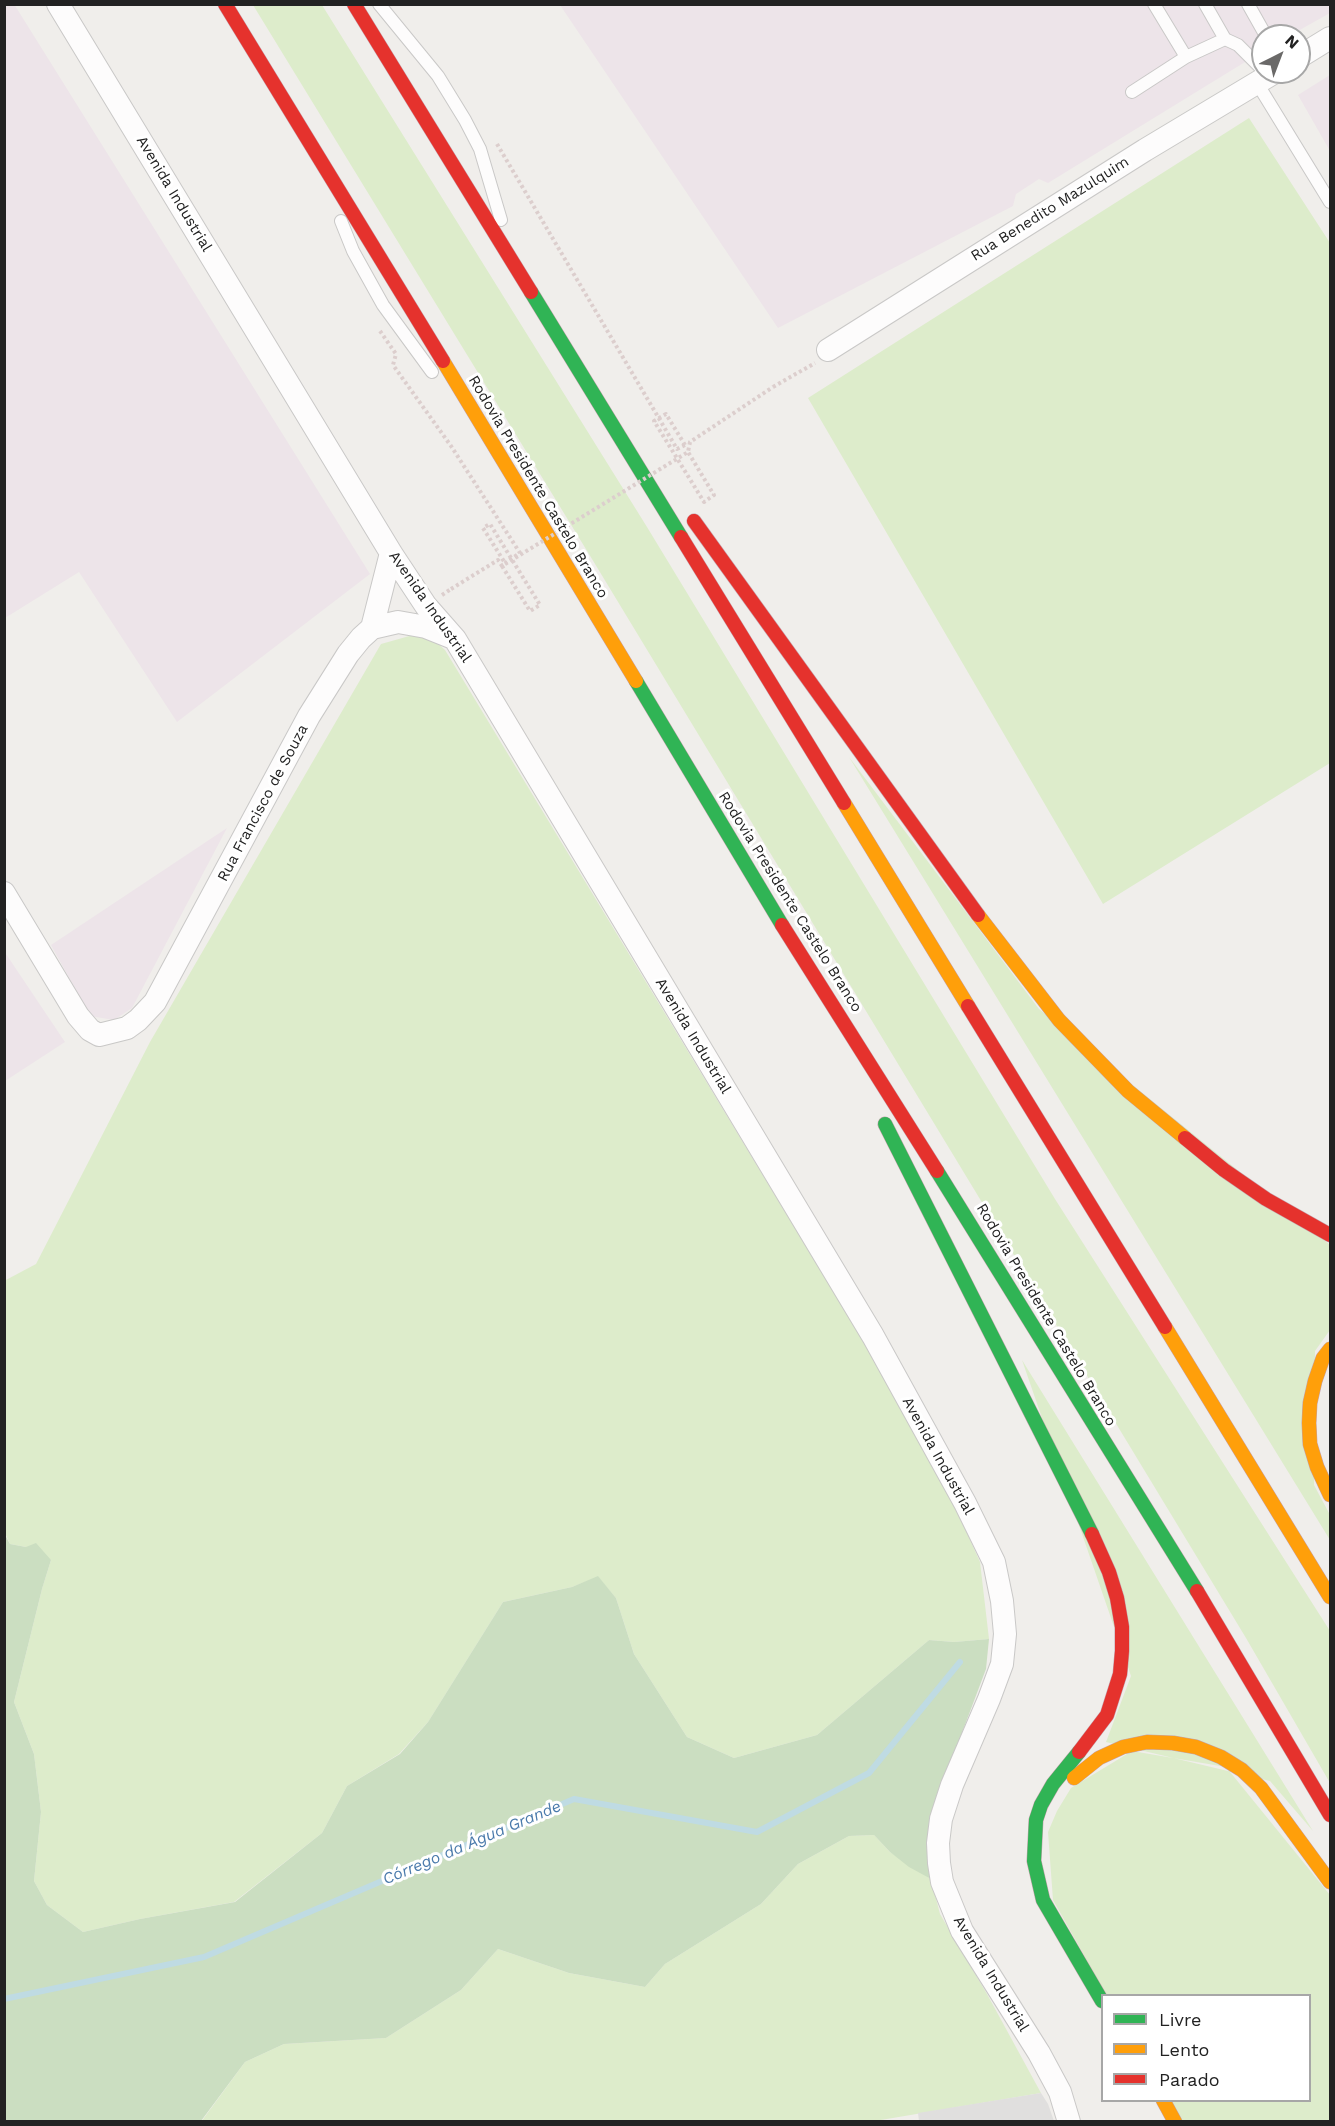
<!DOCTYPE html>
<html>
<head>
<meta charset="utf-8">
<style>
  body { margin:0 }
  #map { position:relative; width:1335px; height:2126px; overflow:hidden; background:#f0eeeb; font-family:"Work Sans",sans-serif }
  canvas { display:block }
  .frame { position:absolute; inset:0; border:6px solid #222; pointer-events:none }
  .legend { position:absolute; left:1101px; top:1994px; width:210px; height:108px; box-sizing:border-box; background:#fff; border:2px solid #a7a7a7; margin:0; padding:8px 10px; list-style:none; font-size:18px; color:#222 }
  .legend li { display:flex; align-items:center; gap:12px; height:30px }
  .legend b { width:30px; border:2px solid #a7a7a7 }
  .north { position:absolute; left:1251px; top:24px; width:60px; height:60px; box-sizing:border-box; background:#fff; border:2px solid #a7a7a7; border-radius:50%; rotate:42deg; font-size:16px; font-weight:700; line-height:24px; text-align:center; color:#222 }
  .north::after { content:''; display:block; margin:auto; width:21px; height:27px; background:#6a6968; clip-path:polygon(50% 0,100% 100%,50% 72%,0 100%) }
</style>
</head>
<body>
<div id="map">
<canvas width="1335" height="2126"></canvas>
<div class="frame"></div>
<ul class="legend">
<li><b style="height:8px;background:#30b455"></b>Livre</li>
<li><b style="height:8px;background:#ff9f0a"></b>Lento</li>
<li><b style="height:8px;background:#e5322d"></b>Parado</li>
</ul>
<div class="north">N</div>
</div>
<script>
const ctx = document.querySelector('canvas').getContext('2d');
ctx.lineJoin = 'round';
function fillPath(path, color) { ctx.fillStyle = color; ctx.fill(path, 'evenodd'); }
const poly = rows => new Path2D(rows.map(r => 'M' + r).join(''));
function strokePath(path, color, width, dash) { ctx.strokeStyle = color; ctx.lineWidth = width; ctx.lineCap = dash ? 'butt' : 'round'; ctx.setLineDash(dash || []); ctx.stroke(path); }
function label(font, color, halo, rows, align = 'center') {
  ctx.font = font + ' "Work Sans",sans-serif'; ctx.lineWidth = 6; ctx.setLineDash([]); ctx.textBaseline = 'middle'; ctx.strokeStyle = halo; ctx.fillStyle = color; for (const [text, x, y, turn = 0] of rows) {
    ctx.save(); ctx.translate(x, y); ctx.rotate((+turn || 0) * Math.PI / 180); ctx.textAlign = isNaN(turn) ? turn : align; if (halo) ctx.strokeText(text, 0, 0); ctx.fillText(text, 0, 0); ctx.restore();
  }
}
fillPath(poly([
  [14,4,370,574,177,722,79,572,5,618,4,5],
  [1330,4,1330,13,1289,36,1263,36,1263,51,1048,183,1039,179,1016,194,1013,206,778,328,560,5],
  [1330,75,1330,151,1298,95],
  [227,828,132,1008,114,1020,90,1016,51,945],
  [4,951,65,1042,5,1081,4,1081]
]), '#ede4e9');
fillPath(poly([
  [253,5,322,5,647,527,1055,1199,1330,1631,1330,1783,1246,1638,592,559],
  [1249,118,1330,243,1330,763,1103,904,808,398],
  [413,635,433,639,445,650,862,1339,955,1506,980,1562,989,1639,954,1642,929,1640,817,1735,734,1758,687,1737,634,1654,616,1598,598,1577,572,1587,503,1602,428,1722,399,1754,347,1786,322,1833,234,1902,140,1919,83,1932,47,1905,34,1881,41,1812,34,1754,14,1702,42,1589,51,1560,26,1547,10,1544,5,1533,4,1281,36,1264,150,1042,381,644],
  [849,757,1039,1009,1330,1245,1330,1330,1315,1351,1314,1485,1330,1515,1330,1540],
  [1022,1360,1313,1831,1270,1781,1106,1742,1131,1676],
  [1132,1751,1226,1767,1330,1895,1330,2121,1180,2121,1168,2101,1310,2100,1310,1996,1107,1996,1053,1900,1048,1832,1057,1811,1071,1788],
  [874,1835,890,1852,931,1879,940,1914,987,1994,1041,2093,869,2122,201,2122,245,2062,284,2044,386,2038,461,1990,498,1949,569,1973,645,1987,665,1964,761,1904,798,1864,849,1836]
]), '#ddeccb');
fillPath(poly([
  [4,1533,10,1544,26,1547,36,1543,51,1560,42,1589,14,1702,34,1754,41,1812,34,1881,47,1905,83,1932,140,1919,235,1902,322,1833,347,1786,400,1754,428,1722,503,1602,572,1587,598,1576,616,1598,634,1654,687,1737,734,1758,817,1735,929,1640,954,1642,989,1639,986,1669,937,1799,927,1860,931,1879,909,1867,890,1852,874,1835,849,1836,798,1864,761,1904,665,1964,645,1987,569,1973,498,1949,461,1990,386,2038,284,2044,245,2062,201,2121,5,2121]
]), '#cbdec1');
fillPath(poly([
  [1041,2093,1048,2104,1054,2121,919,2121,918,2113]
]), '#e0dfde');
strokePath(poly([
  [4,1999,204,1957,574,1799,757,1832,869,1773,960,1662]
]), '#bfdbe3', 6);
const lane = poly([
  [379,4,438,76,465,120,480,149,501,220],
  [1154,4,1186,57],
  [1205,4,1225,39,1238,45,1263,70],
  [1248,4,1266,36],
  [1257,83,1330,202],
  [1132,92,1186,57,1225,39],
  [341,221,353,251,383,305,432,372]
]);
const street = poly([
  [58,4,391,553,426,606,455,639,873,1336,965,1503,994,1562,1002,1601,1005,1634,1002,1664,989,1699,952,1785,941,1819,938,1843,939,1863,942,1882,962,1931,1039,2053,1060,2092,1069,2122],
  [1299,57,1330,38],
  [828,350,1145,150,1275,72],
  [372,628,391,553],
  [4,893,78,1016,90,1030,99,1035,127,1028,138,1020,155,1002,309,716,348,654,361,638,372,628,398,622,426,627,451,637]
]);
const fast = poly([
  [531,292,681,537],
  [636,681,782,925],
  [885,1124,1092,1534],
  [937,1171,1197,1591],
  [1079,1752,1053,1784,1041,1805,1036,1820,1034,1861,1043,1900,1102,2001]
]);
const slow = poly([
  [443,361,636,681],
  [844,803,968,1006],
  [978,915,1059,1020,1128,1091,1185,1138],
  [1165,1327,1330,1597],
  [1330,1349,1323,1358,1315,1381,1310,1403,1309,1423,1310,1444,1317,1467,1330,1495],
  [1074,1778,1099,1758,1123,1747,1147,1742,1173,1743,1196,1747,1221,1757,1242,1770,1261,1788,1330,1882],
  [1163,2100,1175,2122]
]);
const jam = poly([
  [225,4,443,361],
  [354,4,531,292],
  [694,521,978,915],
  [681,537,844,803],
  [782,925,937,1171],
  [968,1006,1165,1327],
  [1185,1138,1224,1170,1266,1199,1330,1235],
  [1197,1591,1330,1815],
  [1079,1752,1107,1715,1120,1674,1122,1651,1122,1627,1117,1598,1109,1572,1092,1534]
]);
strokePath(lane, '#c9c8c7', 14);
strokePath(street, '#c9c8c7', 24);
strokePath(fast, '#c5a2ac', 15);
strokePath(slow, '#c5a2ac', 15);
strokePath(jam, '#c5a2ac', 15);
strokePath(poly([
  [497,144,677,449,685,445],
  [380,331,396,354,393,365,451,446,520,553,505,563],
  [773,387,815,363],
  [442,595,451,589]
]), '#dccecd', 4, [3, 3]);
strokePath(lane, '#fdfcfc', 12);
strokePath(street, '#fdfcfc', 22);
strokePath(fast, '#30b455', 14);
strokePath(slow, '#ff9f0a', 14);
strokePath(jam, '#e5322d', 14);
strokePath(poly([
  [685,445,666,414,654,421,704,502,714,495,688,452],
  [502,566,530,611,540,605,490,524,483,528,505,563],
  [451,589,498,560,502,566,688,452,690,442,773,387]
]), '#dccecd', 4, [3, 3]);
label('15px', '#222', '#fff', [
  ["Avenida Industrial",174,194,59],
  ["Rua Benedito Mazulquim",1050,209,-32],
  ["Rodovia Presidente Castelo Branco",538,487,59],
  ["Avenida Industrial",430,607,55],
  ["Rua Francisco de Souza",263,803,-62],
  ["Rodovia Presidente Castelo Branco",790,902,58],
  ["Avenida Industrial",693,1036,59],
  ["Rodovia Presidente Castelo Branco",1046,1315,59],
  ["Avenida Industrial",938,1456,61],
  ["Avenida Industrial",991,1974,59]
]);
label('italic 16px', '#4a7aab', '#fff', [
  ["Córrego da Água Grande",472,1843,-23]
]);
</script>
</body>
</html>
